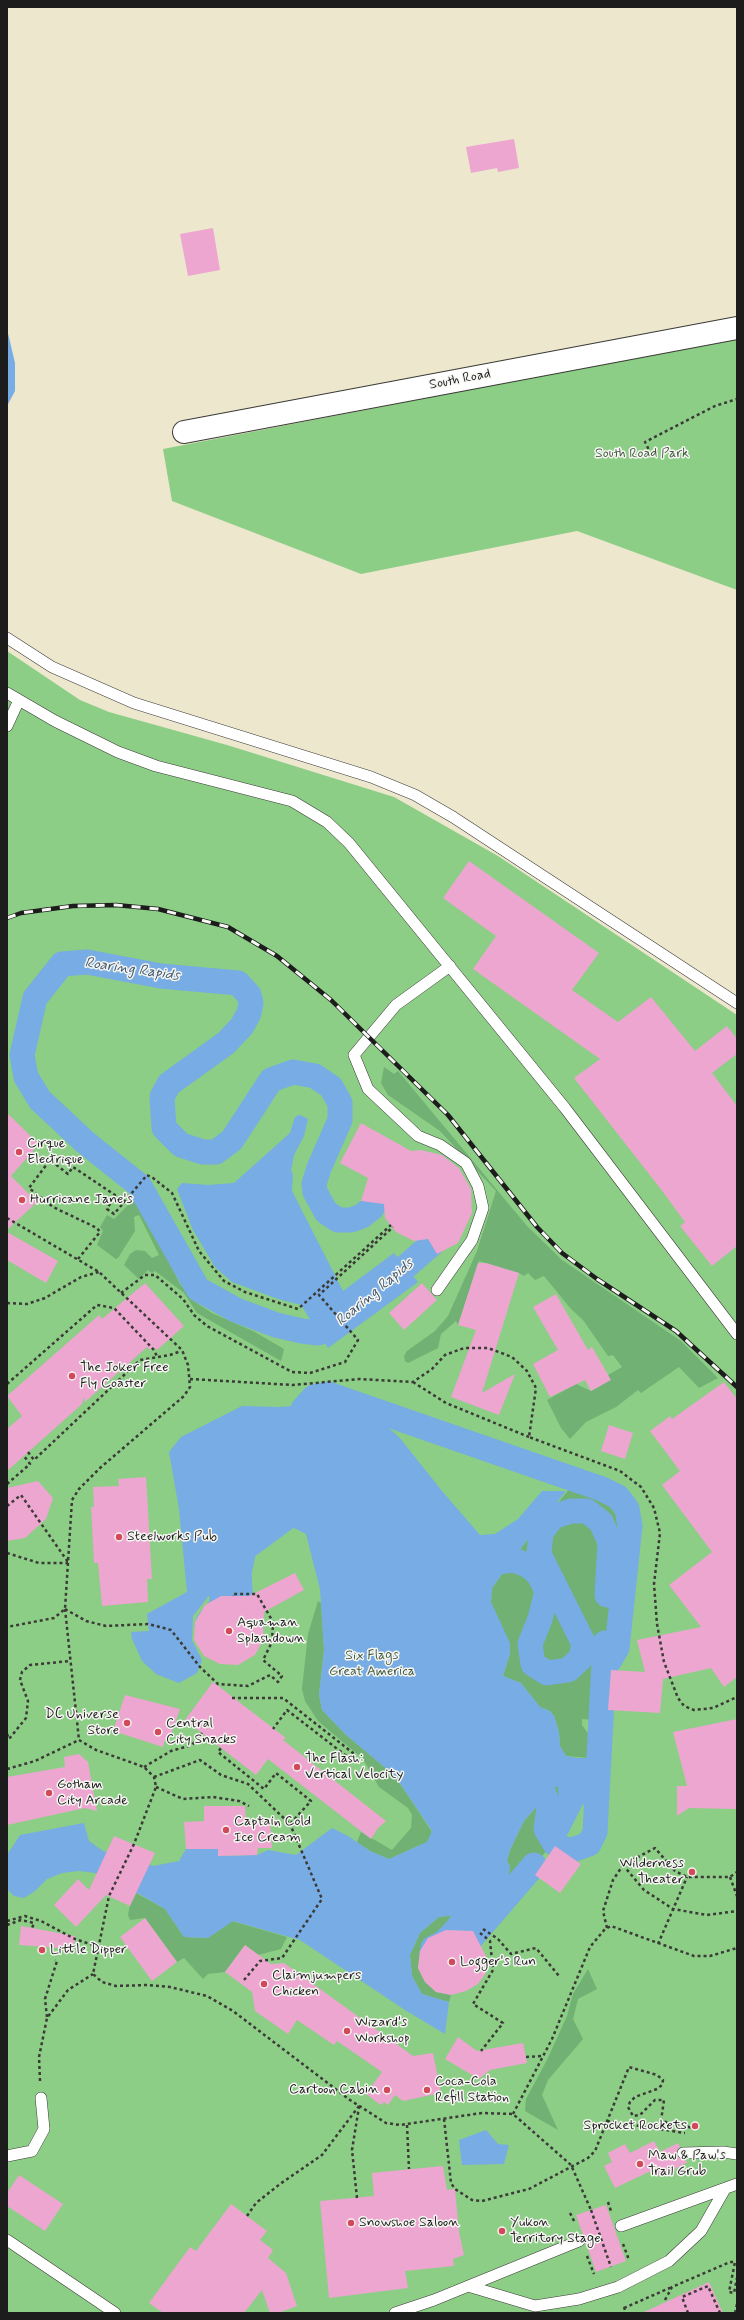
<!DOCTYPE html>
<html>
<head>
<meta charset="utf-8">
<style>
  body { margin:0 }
  #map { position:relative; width:744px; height:2320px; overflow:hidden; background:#ede7ce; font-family:Mynerve,sans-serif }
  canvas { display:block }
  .frame { position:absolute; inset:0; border:8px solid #1c1c1c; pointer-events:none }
</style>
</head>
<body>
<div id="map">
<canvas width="744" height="2320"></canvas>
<div class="frame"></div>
</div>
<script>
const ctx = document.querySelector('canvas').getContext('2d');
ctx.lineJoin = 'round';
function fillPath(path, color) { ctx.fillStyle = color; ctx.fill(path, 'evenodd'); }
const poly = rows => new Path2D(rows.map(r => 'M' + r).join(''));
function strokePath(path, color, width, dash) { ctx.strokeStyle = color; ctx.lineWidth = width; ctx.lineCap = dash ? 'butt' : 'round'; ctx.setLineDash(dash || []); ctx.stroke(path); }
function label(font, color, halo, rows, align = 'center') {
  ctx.font = font + ' Mynerve,sans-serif'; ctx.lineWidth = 3; ctx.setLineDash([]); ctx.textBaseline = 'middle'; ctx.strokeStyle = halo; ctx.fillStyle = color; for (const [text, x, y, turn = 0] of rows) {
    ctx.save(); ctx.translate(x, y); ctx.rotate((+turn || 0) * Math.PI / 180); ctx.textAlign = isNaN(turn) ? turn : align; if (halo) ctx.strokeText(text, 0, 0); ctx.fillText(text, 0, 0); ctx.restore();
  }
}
fillPath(poly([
  [737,338,737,590,577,531,361,574,172,501,163,449],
  [7,651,80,700,109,712,227,745,394,797,498,856,737,1015,737,2313,7,2313]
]), '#8cce86');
fillPath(poly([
  [384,1067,394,1074,398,1071,527,1226,562,1260,681,1341,718,1378,699,1388,679,1367,641,1393,638,1390,616,1407,586,1422,570,1439,561,1428,547,1400,576,1384,591,1391,610,1380,608,1375,622,1367,613,1355,608,1356,583,1320,571,1309,544,1276,535,1280,528,1273,524,1276,519,1273,479,1261,458,1325,456,1321,441,1334,438,1348,408,1363,405,1361,404,1356,407,1351,435,1331,448,1316,477,1251,496,1191,440,1131,388,1095,381,1083],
  [131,1202,137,1202,142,1208,180,1284,194,1301,212,1313,253,1331,284,1349,281,1361,197,1313,184,1293,155,1271,152,1273,148,1270,139,1279,124,1265,130,1254,136,1250,145,1251,152,1258,159,1255,139,1215,134,1217,135,1231,118,1258,116,1259,97,1245,103,1231,100,1227,107,1215,114,1219],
  [571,1487,614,1501,623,1513,625,1530,618,1605,609,1658,606,1733,597,1731,597,1720,582,1719,582,1725,592,1739,588,1758,566,1756,560,1746,559,1732,554,1716,550,1711,540,1707,521,1683,503,1676,510,1654,491,1602,492,1588,527,1540],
  [318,1601,321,1603,324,1650,319,1695,322,1710,345,1734,395,1776,432,1832,427,1842,389,1859,370,1851,357,1842,361,1832,392,1850,411,1828,412,1815,408,1808,379,1787,363,1759,318,1721,305,1701,302,1689,308,1634],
  [554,1787,566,1787,569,1799,551,1844,525,1880,517,1874,508,1893,505,1889,508,1881,510,1866,507,1861,510,1850,524,1821],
  [136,1893,165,1909,184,1937,208,1938,232,1921,287,1937,281,1949,258,1955,245,1945,225,1972,208,1974,203,1979,184,1958,177,1962,145,1918,130,1920,128,1915,130,1905],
  [466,1914,465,1931,446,1930,428,1937,420,1951,418,1968,425,1982,436,1992,451,1995,449,2002,422,1994,412,1976,410,1955,420,1933,439,1917],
  [588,1969,597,1989,578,1999,573,2019,583,2039,548,2080,542,2095,558,2130,525,2111,526,2099,547,2060,567,2016,573,1994]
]), '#71b173');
fillPath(poly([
  [7,329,15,363,15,391,7,406],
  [300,1115,308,1119,304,1136,294,1155,291,1171,293,1174,292,1191,343,1291,394,1253,418,1282,328,1348,301,1305,278,1299,232,1282,215,1267,193,1230,177,1189,182,1183,208,1185,234,1183,290,1133,295,1117],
  [359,1402,399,1437,442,1491,480,1535,495,1534,518,1519,542,1491,566,1491,527,1540,492,1588,491,1602,510,1643,510,1654,503,1676,521,1683,540,1707,550,1711,554,1716,559,1732,560,1746,566,1756,578,1758,609,1758,605,1786,574,1812,566,1787,554,1787,524,1821,510,1850,507,1861,510,1866,508,1881,505,1889,473,1919,465,1931,466,1914,439,1917,420,1933,410,1955,412,1976,422,1994,449,2002,445,2034,405,2010,300,1940,233,1921,208,1938,184,1937,165,1909,141,1895,95,1873,79,1871,62,1873,47,1879,35,1891,24,1898,14,1896,7,1889,7,1855,20,1835,84,1823,89,1841,103,1851,107,1852,109,1846,153,1866,179,1861,186,1849,218,1849,219,1856,257,1855,268,1850,296,1855,332,1828,348,1836,370,1851,389,1859,427,1842,432,1831,395,1776,345,1734,322,1710,319,1695,324,1650,320,1589,306,1534,280,1521,248,1530,234,1564,193,1616,192,1640,202,1660,197,1673,179,1683,156,1674,142,1661,132,1639,131,1632,149,1631,147,1614,187,1592,179,1509,169,1452,181,1437,242,1406,278,1407],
  [486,2130,498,2144,509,2145,504,2164,462,2165,459,2140]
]), '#77ace4');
strokePath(poly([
  [380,1289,433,1243],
  [348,1316,332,1329,318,1333,302,1331,276,1325,236,1310,198,1289,139,1185,85,1142,40,1100,26,1077,22,1055,35,998,62,964,87,962,161,976,238,983,249,995,251,1003,249,1013,242,1026,226,1043,169,1084,162,1097,164,1128,181,1145,203,1152,216,1152,232,1140,271,1080,293,1072,315,1076,331,1087,340,1103,340,1120,319,1168,314,1184,315,1192,326,1212,338,1220,351,1220,362,1216,372,1208],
  [305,1436,301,1419,303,1409,314,1397,328,1394,602,1489,618,1497,627,1509,630,1526,617,1648,610,1660],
  [478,1564,514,1560,529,1566,539,1575,547,1591,540,1619,530,1644,533,1664,547,1673,568,1670,581,1658,584,1644,539,1554,541,1532,553,1517,571,1511,587,1511,601,1522,610,1542,607,1595],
  [207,1626,209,1621,220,1608,222,1602,221,1547],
  [251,1627,250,1620,241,1605,239,1573,244,1549,290,1515],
  [522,1776,539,1781,549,1807,546,1829,555,1844,569,1851,589,1844,595,1832,605,1643],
  [558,1826,571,1800,570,1778,563,1772],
  [432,1953,433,1948,443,1943,456,1930,472,1910,480,1893,479,1888],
  [467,1964,466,1944,534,1865]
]), '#77ace4', 25);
fillPath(poly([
  [514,139,519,168,498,172,497,168,471,173,466,147],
  [213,228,220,270,188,276,180,234],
  [469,861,599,953,572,990,618,1022,651,997,695,1051,727,1026,737,1039,737,1054,712,1073,737,1106,737,1246,712,1266,680,1226,685,1222,660,1188,574,1078,600,1059,473,969,496,936,443,898],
  [7,1113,39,1144,11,1176,37,1202,7,1230],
  [361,1123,411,1151,421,1150,442,1155,459,1168,471,1189,472,1213,458,1243,437,1254,428,1239,414,1241,396,1232,385,1218,384,1204,361,1201,368,1178,340,1163],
  [7,1232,58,1261,46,1283,7,1260],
  [478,1263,486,1263,519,1273,482,1393,515,1374,499,1415,451,1397,476,1330,458,1325],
  [145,1283,184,1326,157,1350,154,1347,150,1350,147,1347,85,1402,84,1397,82,1404,7,1471,7,1429,22,1416,7,1396,99,1315,102,1319],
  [422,1283,437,1300,404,1330,389,1313],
  [556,1294,588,1350,592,1347,611,1380,591,1391,585,1380,550,1397,533,1364,558,1350,533,1307],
  [724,1382,737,1399,737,1677,724,1687,711,1668,663,1679,660,1713,608,1710,611,1670,645,1672,637,1640,701,1627,669,1585,712,1552,662,1485,680,1471,650,1431,670,1416,672,1419],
  [609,1425,633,1433,625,1459,601,1451],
  [146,1477,152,1579,147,1579,148,1602,102,1606,98,1563,94,1563,91,1507,94,1507,93,1487,119,1486,118,1479],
  [38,1481,53,1498,46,1519,25,1538,7,1541,7,1488],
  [295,1573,304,1590,264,1612,263,1640,255,1655,238,1665,220,1664,204,1656,194,1640,195,1622,205,1605,221,1596,249,1596],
  [213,1682,286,1738,283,1740,386,1821,378,1828,371,1839,268,1759,256,1775,185,1720],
  [125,1695,180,1709,169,1740,165,1739,163,1747,113,1731],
  [737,1719,737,1809,689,1808,677,1816,677,1786,687,1786,673,1732],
  [79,1754,88,1762,97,1811,85,1808,7,1825,7,1777,65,1767,64,1757],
  [204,1806,245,1806,246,1821,270,1821,272,1848,258,1848,257,1855,218,1856,218,1849,186,1849,184,1822,204,1821],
  [114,1836,155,1853,130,1906,106,1895,76,1927,54,1905,78,1879,89,1890],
  [555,1846,581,1864,560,1893,535,1875],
  [145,1918,177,1962,152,1981,120,1937],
  [21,1926,75,1936,74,1949,19,1945],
  [446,1930,473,1931,486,1956,486,1973,478,1984,466,1991,451,1995,436,1992,425,1982,418,1968,420,1951,428,1938],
  [245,1945,271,1964,284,1963,413,2056,433,2053,441,2093,403,2101,395,2095,388,2105,384,2102,381,2105,366,2094,382,2072,337,2041,334,2045,297,2020,288,2034,255,2011,252,1992,225,1972],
  [458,2037,477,2051,523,2043,527,2063,490,2070,479,2079,445,2059],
  [654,2141,660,2152,678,2143,680,2147,677,2150,677,2156,688,2162,660,2177,655,2169,615,2188,604,2166,612,2162,608,2153,625,2144,630,2153],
  [443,2166,447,2190,455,2189,459,2232,464,2255,453,2259,454,2266,405,2271,408,2288,329,2298,320,2201,374,2196,372,2173],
  [19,2175,63,2204,45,2231,7,2206,7,2193],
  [231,2204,267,2231,260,2240,273,2250,268,2258,286,2273,297,2306,278,2313,270,2313,262,2290,244,2313,163,2313,149,2303,190,2247,196,2251],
  [606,2205,626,2261,596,2272,576,2215],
  [709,2282,723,2313,642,2313]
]), '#eca6d0');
const service = poly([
  [7,638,52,667,134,703,371,777,415,795,453,817,737,1003],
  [7,693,55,721,118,752,156,766,292,801,327,822,349,843,565,1108,737,1334],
  [7,726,19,700],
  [437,1290,472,1240,483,1208,478,1186,466,1163,440,1145,418,1136,368,1089,354,1055,396,1005,450,966],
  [683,2153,723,2152,737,2154],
  [7,2156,32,2151,44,2129,41,2098],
  [621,2226,737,2184],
  [7,2240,115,2313],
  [468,2286,535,2306,579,2299,618,2287,669,2261,701,2231,725,2189],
  [395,2313,434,2300,579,2241]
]);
const minor = poly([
  [184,432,737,328]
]);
strokePath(service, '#3b3a37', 12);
strokePath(minor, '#3b3a37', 24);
strokePath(poly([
  [657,456,651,454,645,442,715,406,737,399],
  [7,1218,99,1272,182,1350,188,1365,190,1387,184,1396,100,1468,79,1489,72,1500,65,1609,54,1618,7,1627],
  [78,1259,100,1232,97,1228,53,1207,29,1188,50,1160,68,1174,73,1167,115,1195,107,1209,114,1214,147,1175,153,1178,172,1193,199,1251,224,1281,245,1292,298,1309,391,1225],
  [121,1293,145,1275,155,1275,183,1299,194,1315,207,1326,292,1372,310,1373,345,1362,358,1340,319,1295,393,1227],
  [7,1303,27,1304,45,1298,81,1277,99,1272],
  [190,1379,293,1385,359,1379,413,1382,432,1369,445,1355,464,1348,488,1348,512,1357,527,1371,536,1388,529,1437,620,1471,641,1487,654,1508,660,1533,654,1584,657,1624,664,1662,678,1698,684,1706,694,1710,713,1708,737,1697],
  [413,1382,446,1403,529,1437],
  [7,1384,97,1305,114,1308,153,1349,158,1358],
  [28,1452,34,1460,140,1360,170,1355,181,1351],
  [7,1484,30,1464,24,1456],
  [7,1506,21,1495,68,1562],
  [7,1553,39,1563,68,1563],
  [65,1609,86,1621,106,1626,148,1624,171,1630,200,1667,218,1684,248,1686,270,1675,278,1682,282,1676,263,1660,272,1642,273,1622,257,1594,233,1594,233,1596],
  [65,1609,79,1740],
  [232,1698,283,1698,353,1753,349,1758,287,1710,273,1729],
  [7,1734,9,1739,26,1718,28,1701,20,1680,22,1672,30,1665,70,1661],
  [79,1740,96,1750,144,1767,154,1777,156,1787,134,1844,109,1896,93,1974,102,1982,116,1986,147,1985,170,1987,207,1996,233,2011,350,2100,386,2123,400,2125,482,2113,513,2114,571,2165,591,2210],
  [144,1767,171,1751,192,1745,202,1733],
  [7,1769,35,1761,79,1740],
  [154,1777,200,1760,221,1775,248,1784,290,1824,311,1801,276,1773,264,1789,218,1752,221,1748],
  [156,1787,183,1799,213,1797,239,1801,249,1806],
  [623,1865,644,1890,673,1909,707,1915,737,1911],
  [730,1877,737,1896],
  [7,1921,25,1916,41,1921,75,1939,99,1947],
  [7,1925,21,1920,34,1923,32,1928],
  [607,1928,603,1911,613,1880,623,1865,655,1848,675,1871,687,1877,730,1877,737,1872],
  [483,1929,498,1939,511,1954,536,1948,559,1976],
  [480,1933,490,1941,493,1970,473,2004,503,2023,481,2051],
  [658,1944,687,1877],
  [244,1980,260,1961,282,1958,322,1899,290,1824],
  [47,2017,45,1999,57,1961,55,1960],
  [526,2057,542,2056],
  [40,2081,39,2057,47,2018,68,1990,93,1974],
  [513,2114,552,2039,590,1947,605,1929,611,1926,694,1956,710,1956,737,1948],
  [444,2119,451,2183,455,2189,472,2200,482,2201,529,2189,588,2158,595,2151,629,2067,657,2075,663,2080,662,2085,657,2089,635,2097,630,2102,628,2107,633,2116,640,2115,655,2100,664,2100,661,2121,698,2129],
  [607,2121,685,2133],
  [407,2125,409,2169],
  [357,2198,352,2150,359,2107],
  [608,2202,611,2211],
  [570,2213,575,2223],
  [247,2216,256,2203,280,2184,322,2155,359,2106],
  [623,2244,629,2260],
  [587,2256,594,2274],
  [665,2300,672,2287,730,2262,735,2262,729,2292,734,2293,737,2278],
  [624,2307,626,2313],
  [624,2308,672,2287],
  [688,2313,682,2297,708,2286,720,2313],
  [735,2313,737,2304]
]), '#3b3a37', 2.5, [3, 3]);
strokePath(service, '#fff', 11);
strokePath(minor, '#fff', 22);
const rail = poly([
  [7,918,21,913,73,906,116,905,158,909,228,927,277,956,331,1000,448,1115,537,1227,562,1253,597,1279,676,1331,737,1387]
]);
strokePath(rail, '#1c1c1c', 4.5);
strokePath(rail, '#f6f6f2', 3, [9]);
strokePath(poly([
  [591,2210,611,2267]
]), '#3b3a37', 2.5, [3, 3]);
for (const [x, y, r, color] of [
  [19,1152,4,"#d1495b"],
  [22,1200,4,"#d1495b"],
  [72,1376,4,"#d1495b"],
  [119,1537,4,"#d1495b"],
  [229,1631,4,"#d1495b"],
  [127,1723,4,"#d1495b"],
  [158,1732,4,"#d1495b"],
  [297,1767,4,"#d1495b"],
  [49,1793,4,"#d1495b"],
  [226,1830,4,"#d1495b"],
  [692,1872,4,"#d1495b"],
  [42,1950,4,"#d1495b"],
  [452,1962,4,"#d1495b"],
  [264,1984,4,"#d1495b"],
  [347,2031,4,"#d1495b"],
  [387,2090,4,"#d1495b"],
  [427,2090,4,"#d1495b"],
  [695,2126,4,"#d1495b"],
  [640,2164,4,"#d1495b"],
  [351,2223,4,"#d1495b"],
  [502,2231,4,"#d1495b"]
]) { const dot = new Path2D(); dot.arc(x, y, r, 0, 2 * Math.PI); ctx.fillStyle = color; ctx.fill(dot); strokePath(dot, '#f6f6f2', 1.5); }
label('14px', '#1c1c1c', '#f6f6f2', [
  ["South Road",460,380,-11]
]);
label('14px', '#435a41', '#f6f6f2', [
  ["South Road Park",642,454],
  ["Six Flags",372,1656],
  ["Great America",372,1672]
]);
label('14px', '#1c1c1c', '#f6f6f2', [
  ["Cirque",27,1144],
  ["Electrique",27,1160],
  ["Hurricane Jane's",30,1200],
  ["The Joker Free",80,1368],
  ["Fly Coaster",80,1384],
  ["Steelworks Pub",127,1537],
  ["Aquaman",237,1623],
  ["Splashdown",237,1639],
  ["DC Universe",119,1715,"right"],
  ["Store",119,1731,"right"],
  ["Central",166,1724],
  ["City Snacks",166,1740],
  ["The Flash:",305,1759],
  ["Vertical Velocity",305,1775],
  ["Gotham",57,1785],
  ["City Arcade",57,1801],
  ["Captain Cold",234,1822],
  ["Ice Cream",234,1838],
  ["Wilderness",684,1864,"right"],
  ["Theater",684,1880,"right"],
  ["Little Dipper",50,1950],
  ["Logger's Run",460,1962],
  ["Claimjumpers",272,1976],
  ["Chicken",272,1992],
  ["Wizard's",355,2023],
  ["Workshop",355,2039],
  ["Coca-Cola",435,2082],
  ["Refill Station",435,2098],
  ["Cartoon Cabin",379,2090,"right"],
  ["Sprocket Rockets",687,2126,"right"],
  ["Maw & Paw's",648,2156],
  ["Trail Grub",648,2172],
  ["Snowshoe Saloon",359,2223],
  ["Yukon",510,2223],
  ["Territory Stage",510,2239]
], 'left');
label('italic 15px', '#40566c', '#f6f6f2', [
  ["Roaring Rapids",132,970,8],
  ["Roaring Rapids",375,1293,-40]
]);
</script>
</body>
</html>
